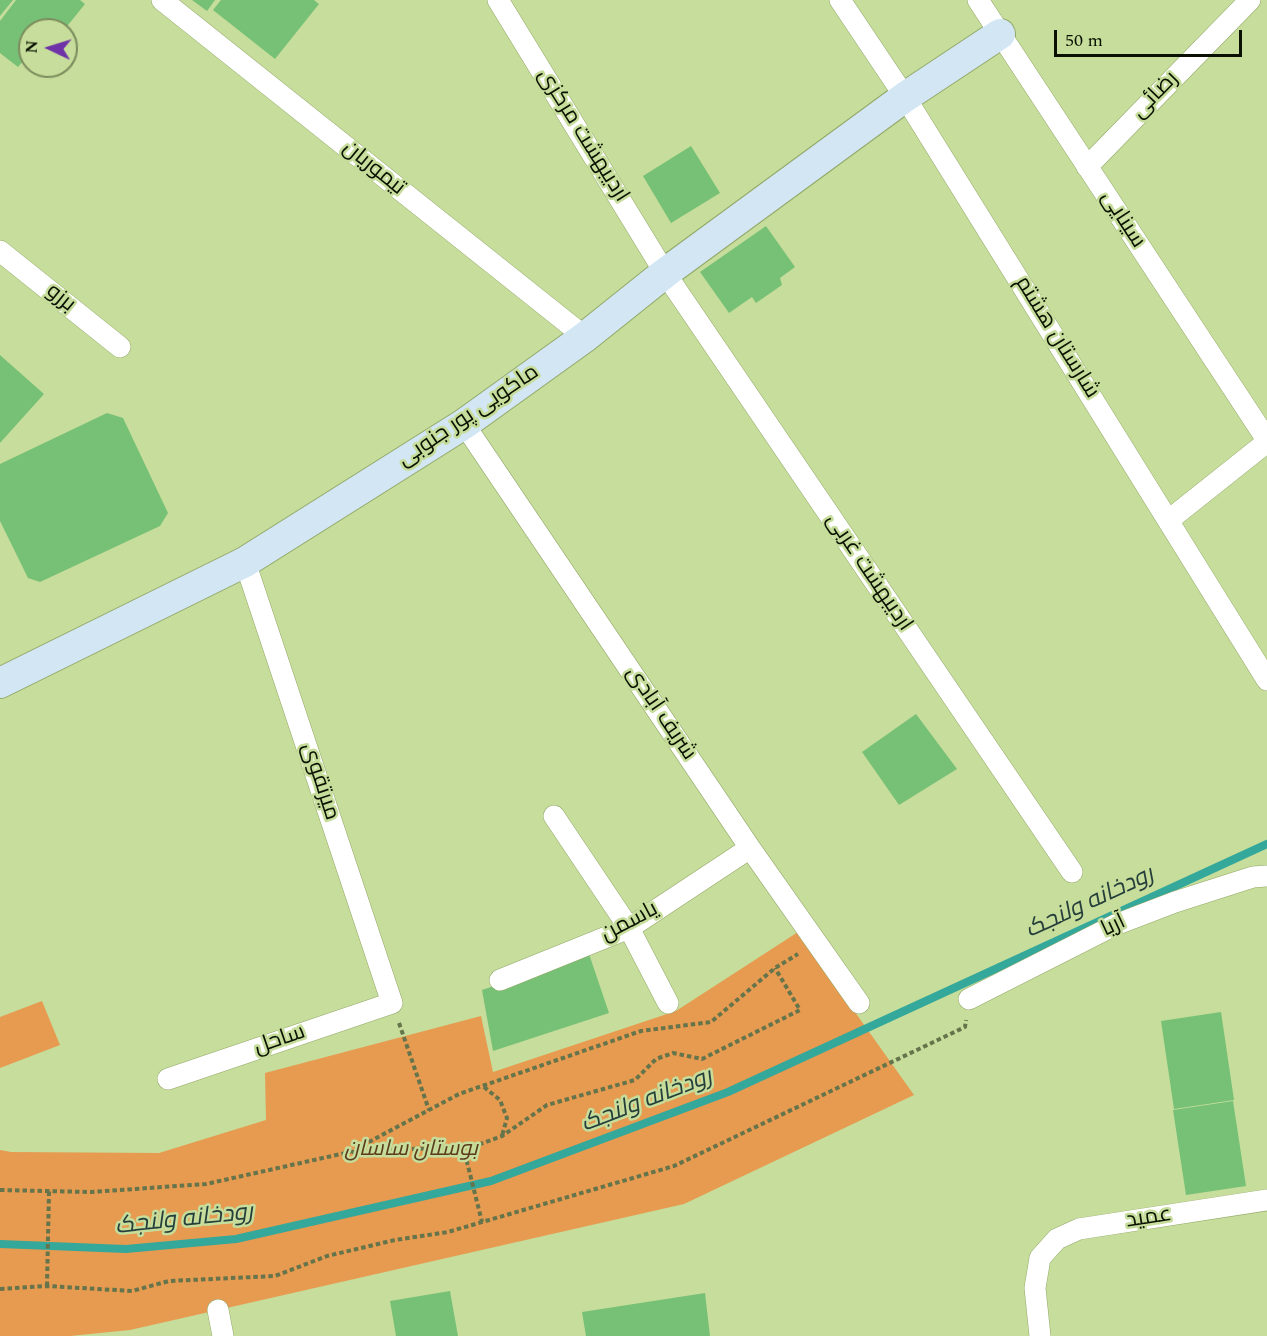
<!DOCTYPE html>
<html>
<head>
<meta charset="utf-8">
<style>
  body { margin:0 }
  #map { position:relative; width:1267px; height:1336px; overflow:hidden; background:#c6dd9b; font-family:Spectral,serif }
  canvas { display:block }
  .north { position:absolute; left:18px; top:18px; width:60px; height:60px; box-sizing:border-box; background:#c6dd9b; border:2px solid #7b8b5d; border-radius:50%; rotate:274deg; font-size:16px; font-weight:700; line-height:24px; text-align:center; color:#0a1100 }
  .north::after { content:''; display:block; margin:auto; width:21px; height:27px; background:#6f33a8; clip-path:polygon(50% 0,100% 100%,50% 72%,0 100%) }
  .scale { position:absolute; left:1054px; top:30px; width:188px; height:27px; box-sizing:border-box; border:3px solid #0a1100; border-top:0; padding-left:8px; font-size:18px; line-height:21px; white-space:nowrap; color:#0a1100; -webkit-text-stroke:4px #c6dd9b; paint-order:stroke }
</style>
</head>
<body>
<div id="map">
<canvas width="1267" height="1336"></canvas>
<div class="north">N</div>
<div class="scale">50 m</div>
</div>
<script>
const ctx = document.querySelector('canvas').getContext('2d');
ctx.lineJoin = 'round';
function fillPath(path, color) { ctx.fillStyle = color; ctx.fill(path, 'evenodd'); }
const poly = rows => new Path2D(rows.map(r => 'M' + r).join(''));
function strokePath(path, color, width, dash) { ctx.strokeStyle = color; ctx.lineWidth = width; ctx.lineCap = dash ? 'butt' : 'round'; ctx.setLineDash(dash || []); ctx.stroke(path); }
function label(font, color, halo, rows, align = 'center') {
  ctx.font = font + ' Spectral,Cairo,serif'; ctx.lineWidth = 5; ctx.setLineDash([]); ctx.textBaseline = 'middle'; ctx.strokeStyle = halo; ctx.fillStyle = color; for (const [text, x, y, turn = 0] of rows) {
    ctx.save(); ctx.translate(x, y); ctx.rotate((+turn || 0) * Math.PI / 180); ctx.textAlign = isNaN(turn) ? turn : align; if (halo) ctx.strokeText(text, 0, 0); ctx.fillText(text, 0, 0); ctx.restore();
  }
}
fillPath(poly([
  [798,932,914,1095,684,1204,130,1330,70,1336,0,1336,0,1150,11,1152,159,1153,266,1120,265,1073,481,1016,493,1072,676,1011],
  [42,1001,60,1045,0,1068,0,1017]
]), '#e69b51');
strokePath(poly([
  [0,1244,126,1249,236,1239,491,1181,728,1092,1267,844]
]), '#34a89a', 8);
fillPath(poly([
  [0,0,13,0,0,16],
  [16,0,80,0,85,4,64,30,30,30,30,66,23,61,18,67,0,53,0,21],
  [192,0,215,0,207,11],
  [221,0,314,0,319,4,275,59,213,10],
  [691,146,720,193,671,223,643,176],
  [766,226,795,267,780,278,782,285,756,303,752,297,729,313,700,272],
  [0,355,44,394,0,443],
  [107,413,123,418,168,513,160,526,40,582,28,578,0,521,0,464],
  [916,714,957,769,899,805,862,752],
  [589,954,609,1013,493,1051,482,990],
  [1221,1012,1234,1100,1174,1109,1161,1021],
  [1233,1101,1246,1186,1186,1195,1173,1110],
  [450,1291,458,1336,396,1336,390,1301],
  [705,1293,710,1336,586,1336,582,1312]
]), '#77c176');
const street = poly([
  [162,0,585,337],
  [498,0,665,273,1072,872],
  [840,0,905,97,1267,680],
  [978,0,1267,440],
  [1087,167,1250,0],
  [0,251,120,347],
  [464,424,750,848,859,1003],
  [1169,520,1267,442],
  [554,816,629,928,668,1003],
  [500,980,629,928,750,848],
  [969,999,1115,925,1175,902,1253,877,1267,876],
  [168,1079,392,1003,245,562],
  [218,1310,223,1336],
  [1040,1336,1035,1288,1040,1258,1057,1239,1079,1229,1267,1200]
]);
const secondary = poly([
  [0,683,245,562,464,424,585,337,665,273,905,97,1000,34]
]);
strokePath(street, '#93a869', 22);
strokePath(secondary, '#93a869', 32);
strokePath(poly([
  [399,1023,429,1110],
  [484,1087,500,1100,507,1118,502,1136],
  [463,1146,482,1222],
  [352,1152,475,1146,502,1136,547,1105,635,1080,656,1059,673,1053,702,1059,800,1010,775,968],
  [0,1190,91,1192,206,1184,350,1152,459,1094,641,1031,711,1022,775,968,798,954],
  [47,1286,49,1191],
  [0,1289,47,1286,132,1291,169,1281,275,1276,327,1256,395,1240,448,1232,674,1166,965,1027,966,1020]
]), '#65744b', 4, [4.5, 3]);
strokePath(street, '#fff', 21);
strokePath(secondary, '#d2e6f4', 30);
label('22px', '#0a1100', '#c6dd9b', [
  ["رضائی",1156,96,-46],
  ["اردیبهشت مرکزی",582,136,58],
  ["تیموریان",373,169,39],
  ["سینایی",1122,220,57],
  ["برزو",60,299,39],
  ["شارستان هشتم",1056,338,58],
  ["ماکویی‌ پور جنوبی",469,417,-34],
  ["اردیبهشت غربی",868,573,56],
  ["شریف آبادی",660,714,56],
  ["میرتقوی",319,782,72],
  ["یاسمن",630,923,-28],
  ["آریا",1114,927,-25],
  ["ساحل",280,1041,-19],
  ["عمید",1149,1219,-9]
]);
label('italic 22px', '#5b3c1c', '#c6dd9b', [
  ["بوستان ساسان",411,1151]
]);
label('italic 24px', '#263f3b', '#c6dd9b', [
  ["رودخانه ولنجک",1090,904,-25],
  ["رودخانه ولنجک",647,1102,-21],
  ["رودخانه ولنجک",184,1221,-6]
]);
</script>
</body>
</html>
